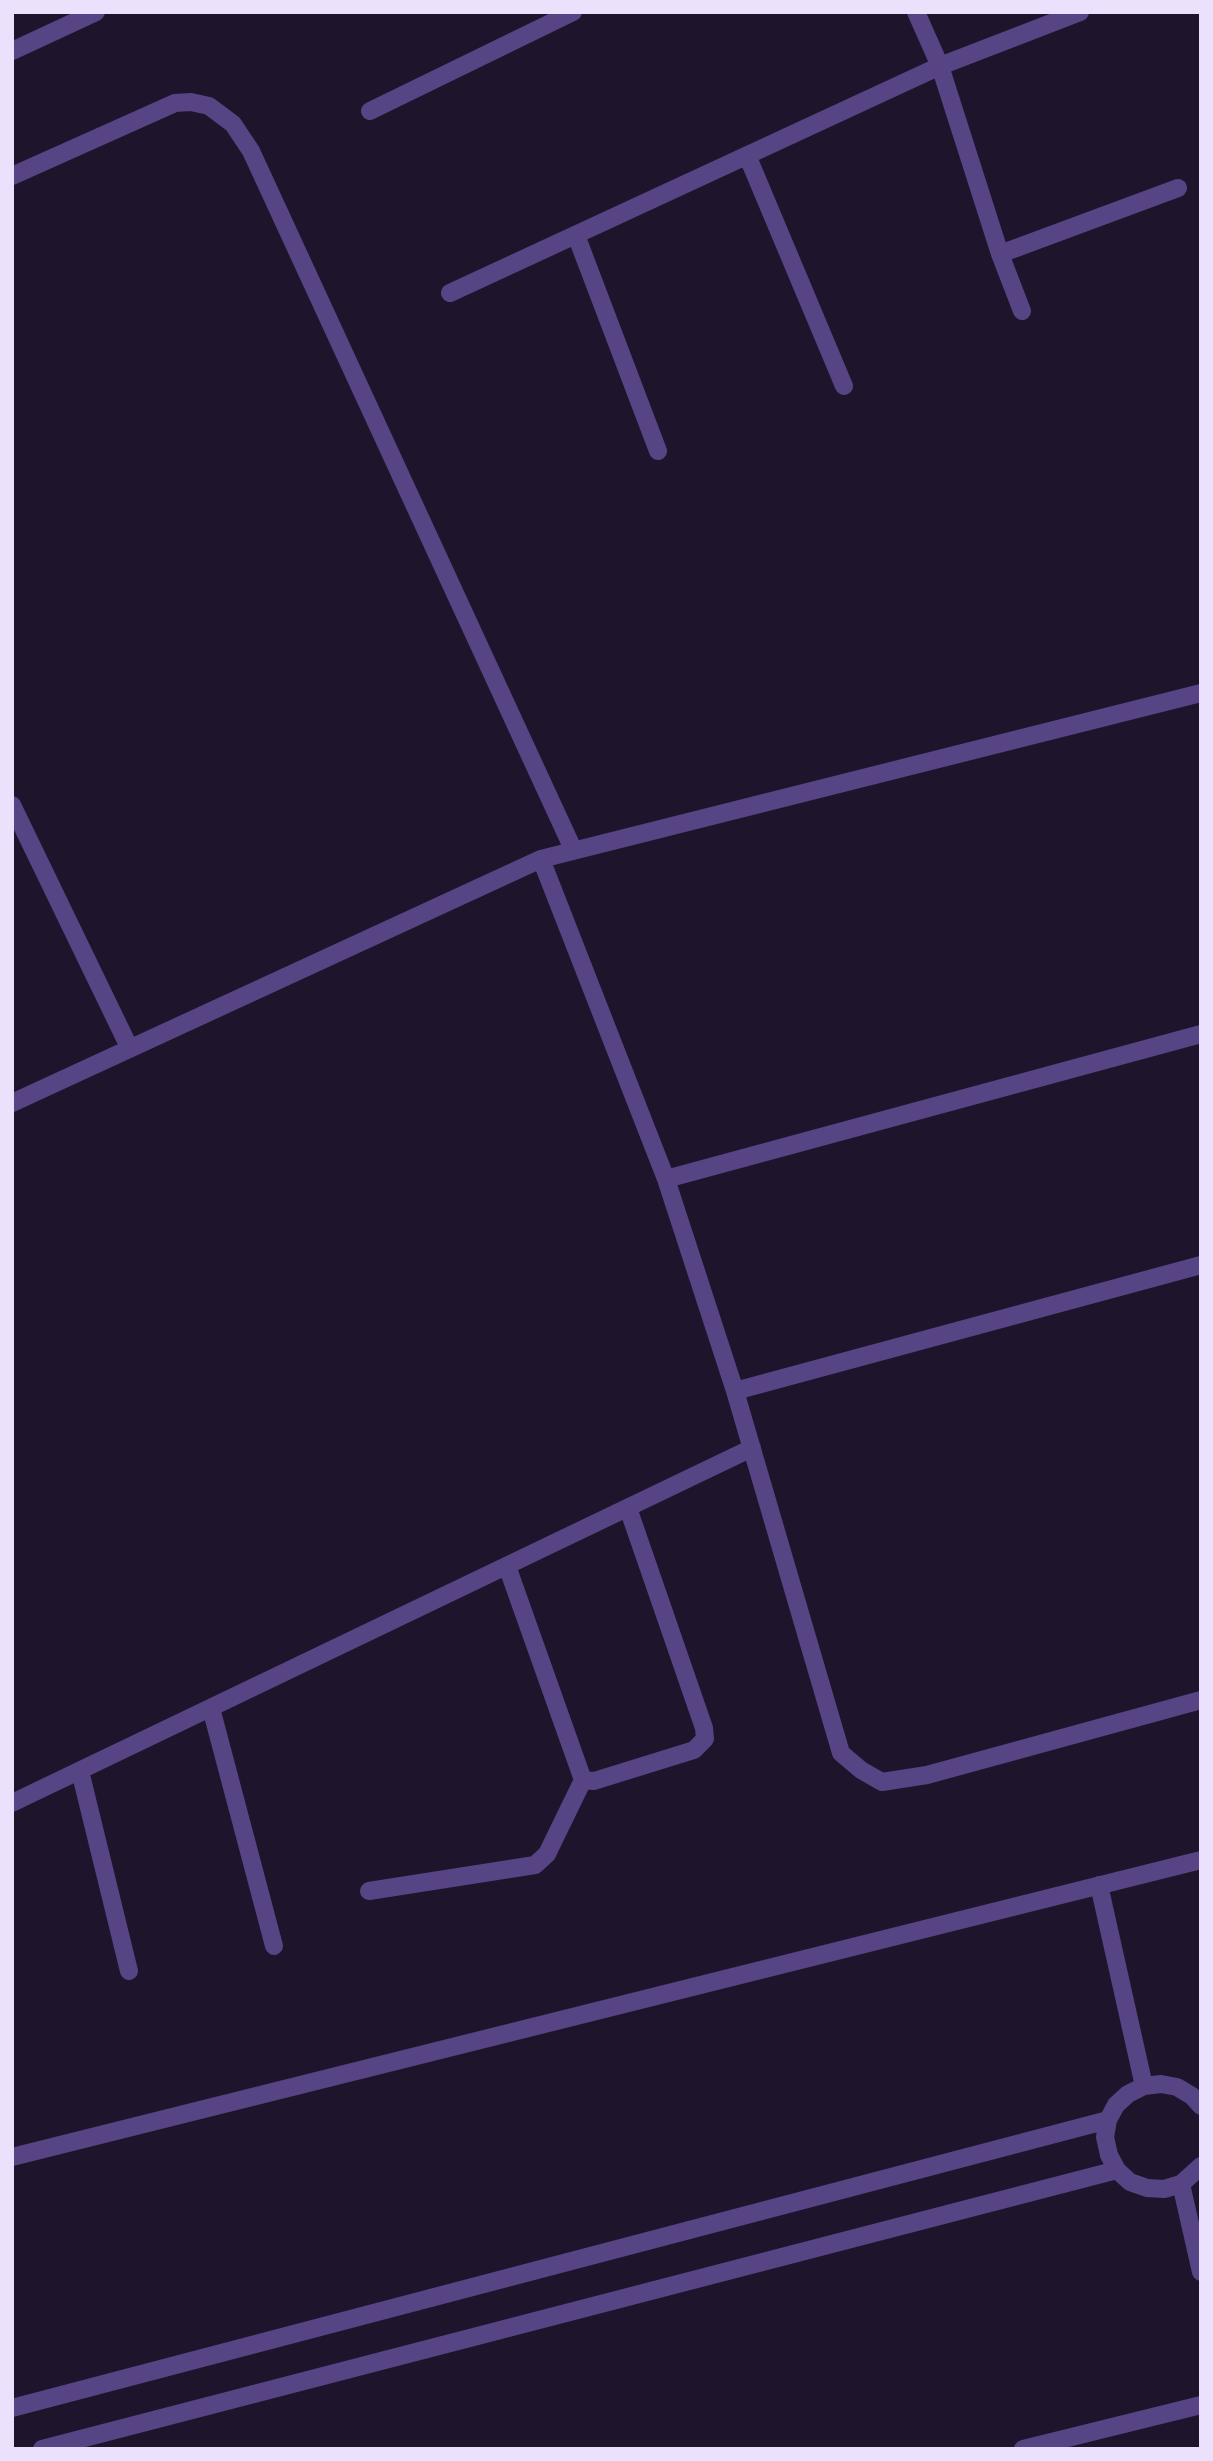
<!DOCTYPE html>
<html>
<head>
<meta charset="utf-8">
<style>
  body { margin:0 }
  #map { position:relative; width:1213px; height:2461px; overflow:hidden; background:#1e142b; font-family:"PT Sans Narrow",sans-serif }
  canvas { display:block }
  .frame { position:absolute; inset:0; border:14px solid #ebe1fc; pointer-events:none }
</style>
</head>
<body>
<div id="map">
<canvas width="1213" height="2461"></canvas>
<div class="frame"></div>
</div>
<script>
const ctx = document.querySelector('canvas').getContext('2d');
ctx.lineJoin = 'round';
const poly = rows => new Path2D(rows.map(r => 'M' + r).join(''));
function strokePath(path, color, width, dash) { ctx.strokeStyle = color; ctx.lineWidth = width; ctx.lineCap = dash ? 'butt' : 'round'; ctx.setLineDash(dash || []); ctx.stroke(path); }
strokePath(poly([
  [916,12,940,66,1000,254,1022,311],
  [12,51,96,12],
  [370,111,573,12],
  [747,155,844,386],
  [12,176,175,103,191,102,209,106,233,124,251,151,573,849],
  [576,235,658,451],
  [1000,254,1178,188],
  [450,293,940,66,1080,12],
  [12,805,130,1049],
  [541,859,666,1179,735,1391,841,1753,861,1770,882,1782,927,1775,1201,1700],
  [12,1103,541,859,1201,693],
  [666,1179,1201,1034],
  [735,1391,1201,1265],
  [211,1708,274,1946],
  [80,1771,129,1971],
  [583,1780,594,1781,694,1750,705,1739,704,1728,628,1508],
  [12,1803,752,1448],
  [1099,1885,1144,2086],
  [369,1891,535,1865,547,1854,583,1780,507,1566],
  [1201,2106,1192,2096,1177,2087,1161,2084,1144,2086,1128,2094,1116,2105,1108,2120,1105,2137,1109,2155,1117,2170,1130,2182,1147,2188,1164,2189,1181,2184,1201,2166],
  [12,2157,1201,1860],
  [1181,2184,1201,2272],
  [12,2408,1108,2120],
  [42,2449,1117,2170],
  [1023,2449,1201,2405]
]), '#564485', 18);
</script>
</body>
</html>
